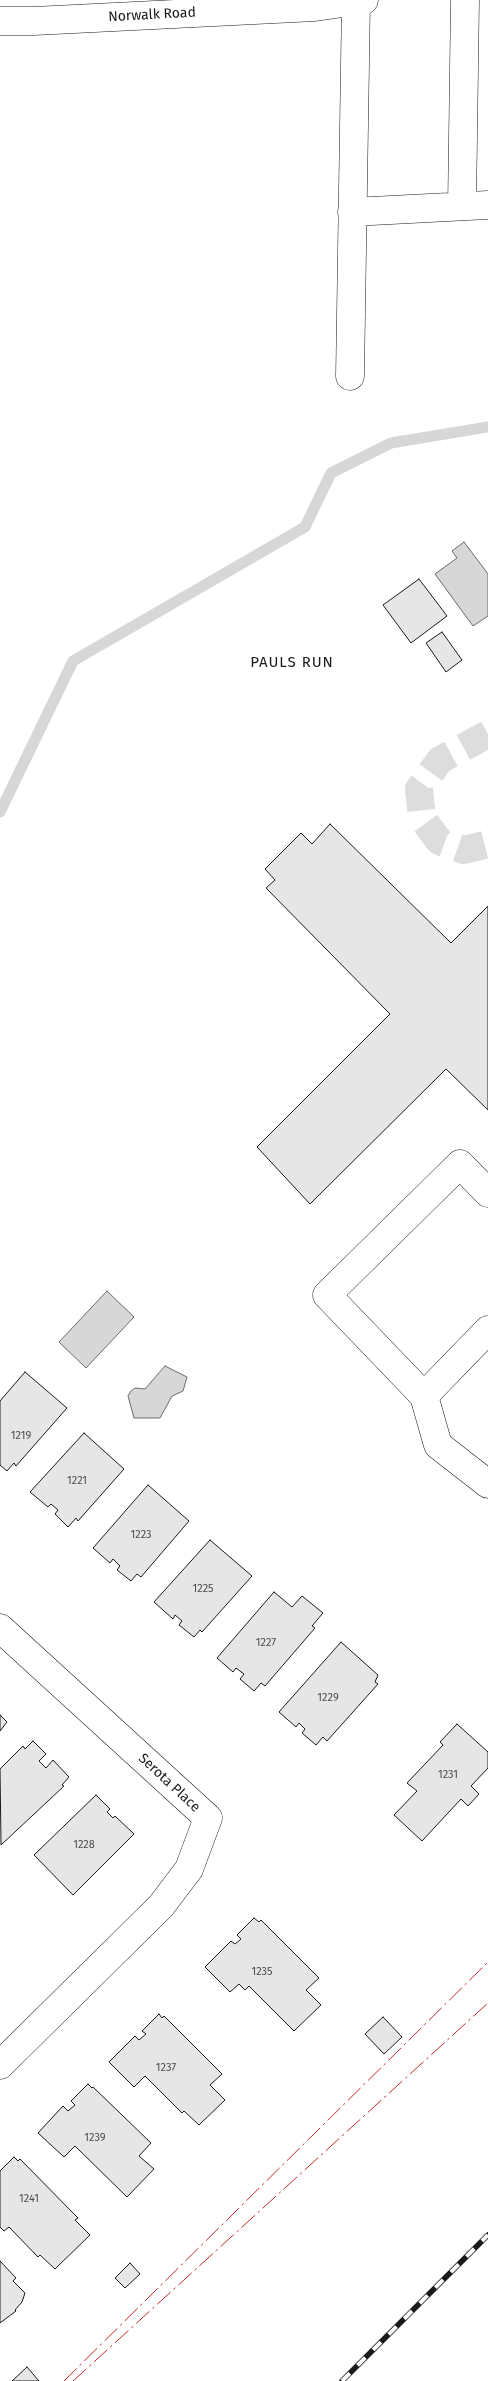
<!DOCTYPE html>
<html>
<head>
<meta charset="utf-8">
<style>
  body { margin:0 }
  canvas { display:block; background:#fff }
</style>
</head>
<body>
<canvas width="488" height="2381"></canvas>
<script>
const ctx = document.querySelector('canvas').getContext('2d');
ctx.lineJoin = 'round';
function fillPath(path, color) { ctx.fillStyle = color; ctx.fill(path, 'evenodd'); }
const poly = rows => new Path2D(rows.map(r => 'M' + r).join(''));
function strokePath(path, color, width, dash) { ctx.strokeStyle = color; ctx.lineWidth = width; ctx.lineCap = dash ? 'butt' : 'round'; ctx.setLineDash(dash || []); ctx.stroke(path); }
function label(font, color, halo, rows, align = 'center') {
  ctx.font = font + ' "Fira Sans",sans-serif'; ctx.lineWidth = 4; ctx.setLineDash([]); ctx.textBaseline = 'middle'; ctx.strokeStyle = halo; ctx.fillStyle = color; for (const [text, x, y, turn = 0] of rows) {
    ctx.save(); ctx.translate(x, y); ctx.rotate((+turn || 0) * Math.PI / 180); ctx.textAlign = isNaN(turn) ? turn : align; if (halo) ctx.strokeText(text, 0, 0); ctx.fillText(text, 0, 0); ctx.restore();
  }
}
const water = poly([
  [464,542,488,574,488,616,473,626,435,574,457,558,452,551,464,542],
  [107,1291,134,1317,86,1368,59,1342,107,1291],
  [165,1366,187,1377,183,1391,172,1396,160,1418,134,1418,128,1396,131,1391,135,1388,145,1389,165,1366]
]);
fillPath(water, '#d7d7d7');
strokePath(water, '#6a6a6a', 1);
strokePath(poly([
  [0,812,73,661,305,527,331,473,391,443,488,427]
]), '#d7d7d7', 11);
const building = poly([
  [419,579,447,616,411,643,383,605,419,579],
  [442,632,462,660,446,672,426,643,442,632],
  [330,824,451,943,488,906,488,1110,446,1069,310,1204,257,1147,390,1014,266,888,275,880,265,869,301,833,312,844,330,824],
  [25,1372,67,1408,16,1466,14,1463,7,1471,0,1465,0,1401,25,1372],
  [84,1433,124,1469,78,1521,76,1518,68,1527,55,1514,58,1510,51,1504,48,1507,30,1492,84,1433],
  [148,1485,189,1521,141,1577,137,1574,131,1581,117,1570,120,1566,113,1559,110,1563,93,1548,148,1485],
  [210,1540,252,1576,202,1632,200,1630,194,1637,179,1625,182,1621,175,1615,173,1619,154,1602,210,1540],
  [274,1592,292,1607,302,1596,323,1613,312,1626,315,1628,265,1686,261,1683,254,1691,240,1679,244,1674,236,1668,233,1672,217,1658,274,1592],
  [341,1642,378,1675,375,1682,378,1684,327,1741,323,1737,316,1745,302,1733,305,1729,299,1723,296,1727,279,1712,341,1642],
  [0,1715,7,1722,0,1731,0,1715],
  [457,1724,488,1752,488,1768,471,1786,479,1794,468,1806,461,1799,422,1841,394,1815,417,1791,407,1783,443,1745,440,1742,457,1724],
  [33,1741,46,1754,39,1761,46,1768,53,1760,69,1777,62,1785,64,1786,1,1845,0,1769,23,1746,25,1749,33,1741],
  [96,1795,110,1809,107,1812,113,1818,115,1816,134,1834,73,1895,34,1855,96,1795],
  [254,1918,259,1922,261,1920,319,1978,306,1990,321,2005,294,2031,249,1986,245,1990,239,1984,230,1992,205,1967,231,1941,235,1944,241,1939,237,1935,254,1918],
  [159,2014,162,2018,164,2016,222,2074,210,2085,225,2100,199,2125,184,2111,182,2113,145,2076,134,2087,109,2062,135,2036,139,2040,146,2034,142,2031,159,2014],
  [383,2017,402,2037,384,2054,365,2034,383,2017],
  [88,2084,92,2088,93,2087,151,2143,139,2156,154,2169,127,2197,75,2146,64,2157,38,2133,63,2106,68,2111,75,2105,71,2101,88,2084],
  [14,2157,18,2161,20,2159,78,2218,75,2220,90,2235,55,2269,40,2255,38,2257,9,2227,4,2231,0,2227,0,2171,14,2157],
  [0,2261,16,2278,13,2281,25,2293,22,2302,15,2310,16,2311,0,2323,0,2261],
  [130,2263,140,2274,125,2288,115,2278,130,2263],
  [27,2367,39,2381,12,2381,27,2367]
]);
fillPath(building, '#e6e6e6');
strokePath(building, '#1a1a1a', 1);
strokePath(poly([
  [488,734,440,760,419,789,422,818,439,841,464,850,488,844]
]), '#ddd', 28, [28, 14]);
const minor = poly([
  [0,21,34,21,315,7,364,0],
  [462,206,465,0],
  [352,212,488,205],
  [350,376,356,1],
  [488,1193,460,1164,327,1295,424,1396,438,1445,488,1484],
  [424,1396,488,1330],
  [0,1628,208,1818,189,1869,161,1906,0,2065]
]);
strokePath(minor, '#1a1a1a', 29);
strokePath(minor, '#fff', 28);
const rail = poly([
  [342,2381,488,2235]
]);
strokePath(rail, '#1a1a1a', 5.5);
strokePath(rail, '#fff', 4, [11]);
strokePath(poly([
  [64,2381,488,1962],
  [73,2381,488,2003]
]), '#c62828', 1, [18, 4, 2.5, 4]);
label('11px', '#4d4d4d', null, [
  ["1219",21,1436],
  ["1221",77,1481],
  ["1223",141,1535],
  ["1225",203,1589],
  ["1227",266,1643],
  ["1229",328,1698],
  ["1231",448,1775],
  ["1228",84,1845],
  ["1235",262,1972],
  ["1237",166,2068],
  ["1239",95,2138],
  ["1241",29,2199]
]);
label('14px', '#1a1a1a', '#fff', [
  ["Norwalk Road",152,15,-3],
  ["Serota Place",169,1783,43]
]);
ctx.letterSpacing = '1px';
label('15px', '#1a1a1a', '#fff', [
  ["PAULS RUN",292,663]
]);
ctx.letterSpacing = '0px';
</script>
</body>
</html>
